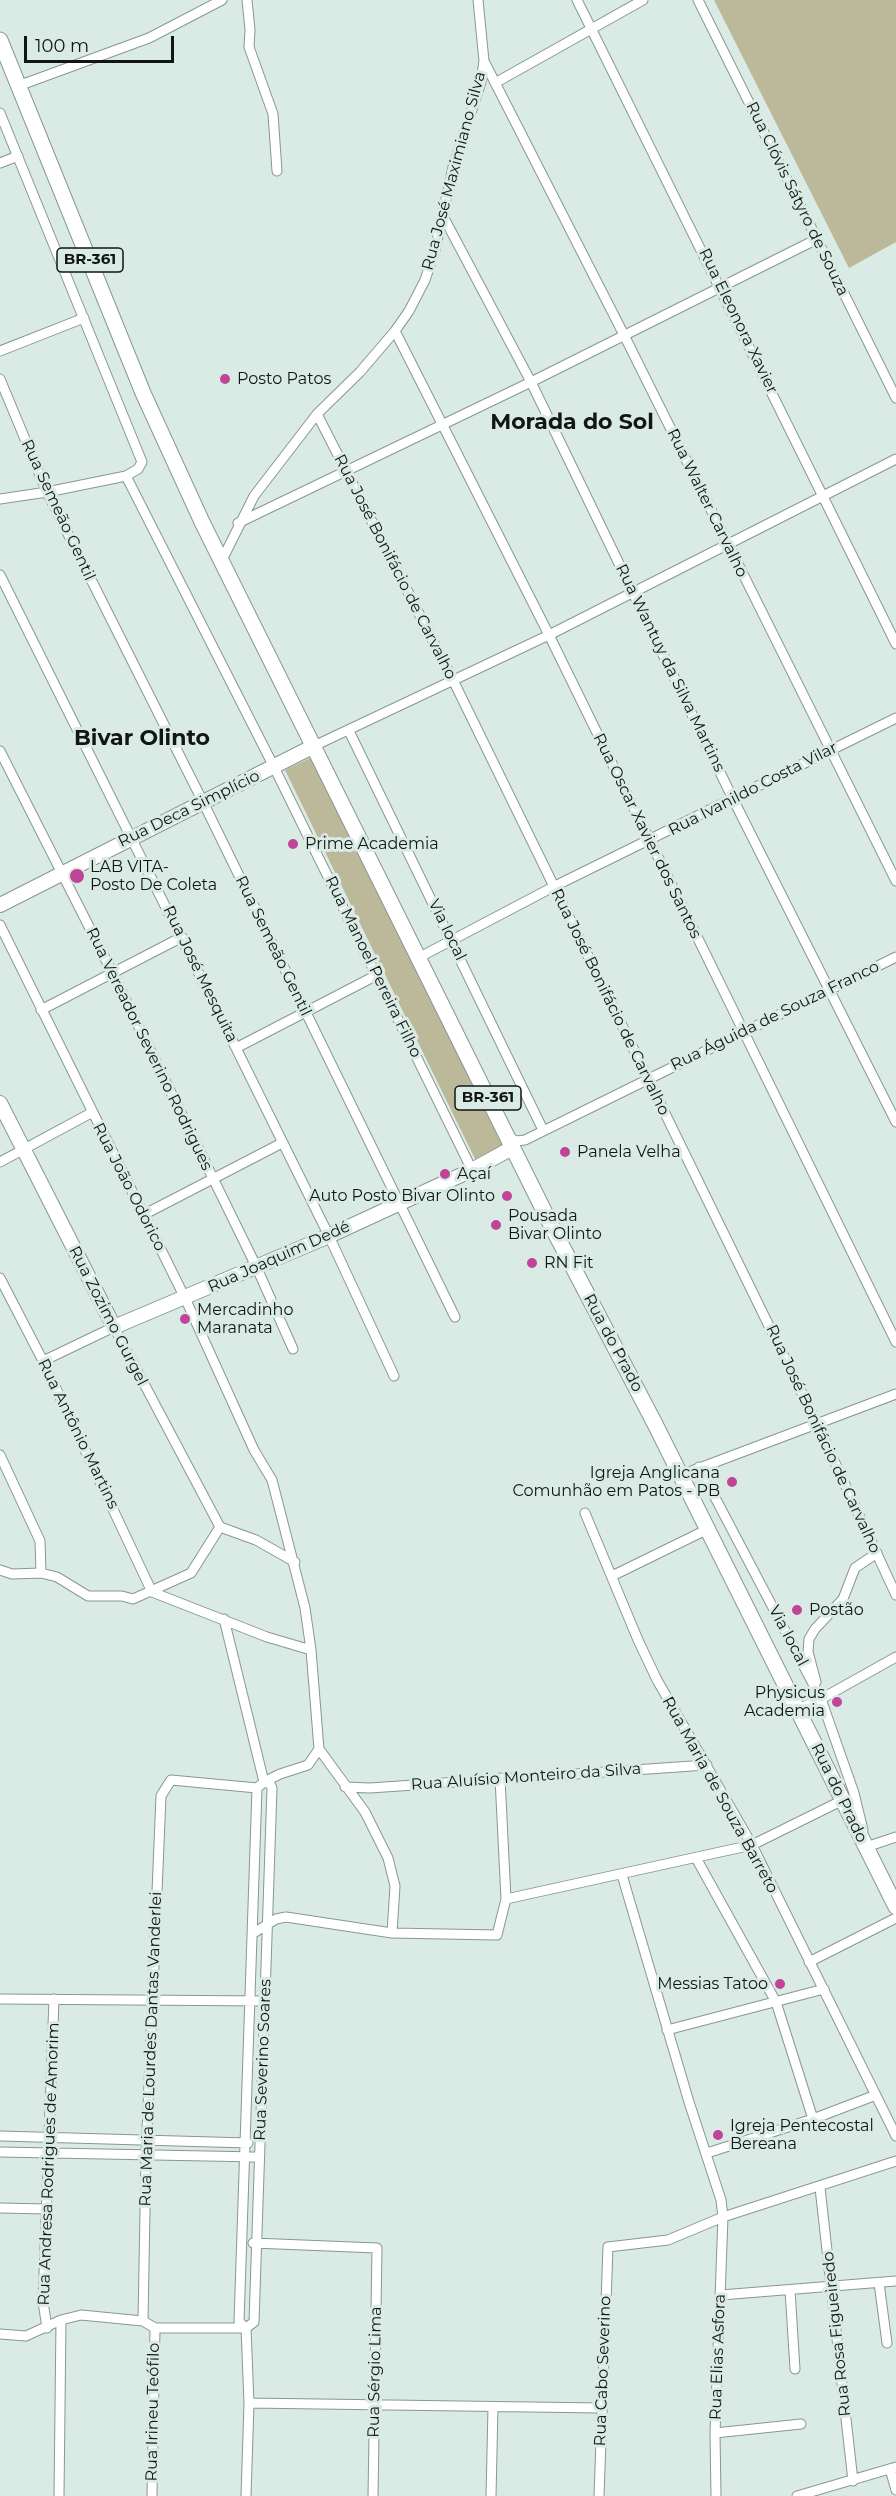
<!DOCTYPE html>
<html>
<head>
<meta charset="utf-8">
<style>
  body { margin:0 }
  #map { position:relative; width:896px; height:2496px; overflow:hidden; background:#daeae4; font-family:Montserrat,sans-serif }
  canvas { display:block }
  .scale { position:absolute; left:24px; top:36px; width:150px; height:27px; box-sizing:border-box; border:3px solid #111614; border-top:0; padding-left:8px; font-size:18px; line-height:21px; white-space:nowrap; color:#111614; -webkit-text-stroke:4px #daeae4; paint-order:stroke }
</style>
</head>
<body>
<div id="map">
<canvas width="896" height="2496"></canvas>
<div class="scale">100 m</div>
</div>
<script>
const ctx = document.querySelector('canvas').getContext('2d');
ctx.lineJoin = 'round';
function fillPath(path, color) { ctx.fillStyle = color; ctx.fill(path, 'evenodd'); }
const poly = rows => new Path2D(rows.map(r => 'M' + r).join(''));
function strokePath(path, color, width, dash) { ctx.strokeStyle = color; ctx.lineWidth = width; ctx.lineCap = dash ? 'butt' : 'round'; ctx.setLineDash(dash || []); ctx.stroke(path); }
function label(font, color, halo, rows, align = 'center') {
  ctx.font = font + ' Montserrat,sans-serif'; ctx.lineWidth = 6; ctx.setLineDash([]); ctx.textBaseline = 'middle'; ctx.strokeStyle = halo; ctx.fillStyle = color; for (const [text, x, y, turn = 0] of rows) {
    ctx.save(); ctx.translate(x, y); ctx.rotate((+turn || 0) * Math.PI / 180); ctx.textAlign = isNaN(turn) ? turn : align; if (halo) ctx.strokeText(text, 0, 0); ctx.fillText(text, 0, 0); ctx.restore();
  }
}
fillPath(poly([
  [714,0,896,0,896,242,849,268],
  [312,757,502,1145,475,1159,285,770]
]), '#bcb99b');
const street = poly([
  [247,0,250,30,249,47,273,114,277,171],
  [577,0,896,644],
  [698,0,896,398],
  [484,61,624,335,896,881],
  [495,83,643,0],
  [18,86,149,38,222,0],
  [0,113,142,462,138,469,126,476,47,492,0,499],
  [0,163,18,156],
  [443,216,531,382,733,799,896,1122],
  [395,331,549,635,896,1342],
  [0,351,84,318],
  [0,379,47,492,204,804,455,1317],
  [317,414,453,680,817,1424,896,1595],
  [126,476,274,767,472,1170],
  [238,523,531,382,817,239],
  [221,562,254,496,317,414,360,372,395,331,409,311,425,280,435,250,453,167,481,82,484,61,478,0],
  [0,575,236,1048,329,1236,394,1376],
  [349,731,543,1130],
  [314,746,549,635,896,459],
  [0,751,112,972,256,1266,293,1349],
  [0,925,185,1298,254,1450,272,1480,305,1608,311,1650,319,1749,365,1812,388,1858,395,1886,392,1933],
  [418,958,553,887,896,718],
  [41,1010,182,937],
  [236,1048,377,975],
  [507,1136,516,1141,525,1140,896,957],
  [0,1162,91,1113],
  [143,1215,282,1143],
  [0,1278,43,1361,152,1592,267,1637,311,1650],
  [43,1361,114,1327,220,1527],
  [0,1455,40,1541,41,1573],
  [699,1467,821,1699,854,1793,863,1830],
  [681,1475,896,1394],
  [585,1513,638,1640,657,1680,752,1845,896,2136],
  [220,1527,256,1540,295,1562],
  [0,1570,12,1574,41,1573,57,1577,88,1596,122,1596,133,1599,191,1573,220,1527],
  [612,1576,708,1529],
  [224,1619,264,1782,280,1774,308,1765,319,1749],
  [816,1682,808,1652,809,1639,815,1629,843,1599,855,1568,877,1553],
  [798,1709,821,1699,896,1657],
  [345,1787,370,1788,707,1765],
  [865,1844,866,1847,896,1837],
  [696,1858,776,2002,813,2119],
  [622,1875,689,2102,721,2200,723,2217,715,2433,716,2496],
  [506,1899,752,1845,843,1800],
  [252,1934,276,1919,286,1917,392,1933,497,1935,506,1899,500,1778],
  [809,1962,896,1918],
  [0,1999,266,2001],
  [667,2030,824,1989],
  [0,2136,248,2143],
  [0,2152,258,2157],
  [707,2153,813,2119,876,2095],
  [820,2188,853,2481],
  [0,2208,47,2209],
  [253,2243,377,2248,373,2496],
  [879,2283,887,2343],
  [790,2290,795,2369],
  [721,2295,896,2281],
  [143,2321,146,2155,161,1796,171,1780,257,1788],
  [47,2328,43,2302,54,1999],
  [246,2328,254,2322,272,1788,270,1784,264,1782,257,1788],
  [0,2334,26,2336,61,2320,81,2315,143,2321,155,2328,246,2328],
  [249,2403,601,2408],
  [715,2433,801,2424],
  [890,2469,896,2490],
  [59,2496,61,2320],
  [152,2496,155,2328],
  [246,2496,249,2403,246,2328,239,2322,257,1788],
  [491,2496,493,2407],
  [599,2496,608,2247,668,2240,723,2217,896,2161],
  [797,2496,896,2467]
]);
const secondary = poly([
  [0,905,314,746],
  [0,1103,114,1327,329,1236,472,1170,512,1148]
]);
const primary = poly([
  [0,40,143,393,202,522,552,1227,655,1424,896,1907]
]);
strokePath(street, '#889792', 11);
strokePath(secondary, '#889792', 16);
strokePath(primary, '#889792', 17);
strokePath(street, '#fff', 9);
strokePath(secondary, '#fff', 14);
strokePath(primary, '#fff', 15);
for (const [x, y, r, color] of [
  [225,379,6,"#c04598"],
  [293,844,6,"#c04598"],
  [77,876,8,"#c04598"],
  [565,1152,6,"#c04598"],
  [445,1174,6,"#c04598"],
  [507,1196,6,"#c04598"],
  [496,1225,6,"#c04598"],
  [532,1263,6,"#c04598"],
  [185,1319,6,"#c04598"],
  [732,1482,6,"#c04598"],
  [797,1610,6,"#c04598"],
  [837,1702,6,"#c04598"],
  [780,1984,6,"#c04598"],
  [718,2135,6,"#c04598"]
]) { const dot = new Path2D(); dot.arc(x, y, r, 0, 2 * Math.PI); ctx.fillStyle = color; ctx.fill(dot); strokePath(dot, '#daeae4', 2); }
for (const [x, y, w] of [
  [90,260,66],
  [488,1098,66]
]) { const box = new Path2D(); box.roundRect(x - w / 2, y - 12, w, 24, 4.5); ctx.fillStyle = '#daeae4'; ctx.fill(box); strokePath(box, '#111614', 1.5); }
label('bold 15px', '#111614', null, [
  ["BR-361",90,260],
  ["BR-361",488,1098]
]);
label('16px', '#111614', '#daeae4', [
  ["Rua José Maximiano Silva",454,171,-75],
  ["Rua Clóvis Sátyro de Souza",797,199,64],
  ["Rua Eleonora Xavier",738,321,64],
  ["Rua Walter Carvalho",707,503,64],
  ["Rua Semeão Gentil",58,510,65],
  ["Rua José Bonifácio de Carvalho",395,567,63],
  ["Rua Wantuy da Silva Martins",670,668,64],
  ["Rua Ivanildo Costa Vilar",753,789,-27],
  ["Rua Deca Simplício",189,809,-26],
  ["Rua Oscar Xavier dos Santos",647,836,64],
  ["Via local",447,930,64],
  ["Rua Semeão Gentil",273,946,64],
  ["Rua Manoel Pereira Filho",373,967,64],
  ["Rua José Mesquita",200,974,64],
  ["Rua José Bonifácio de Carvalho",610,1002,64],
  ["Rua Águida de Souza Franco",775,1016,-26],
  ["Rua Vereador Severino Rodrigues",149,1049,64],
  ["Rua João Odorico",129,1187,63],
  ["Rua Joaquim Dedé",279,1257,-24],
  ["Rua Zozimo Gurgel",108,1316,63],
  ["Rua do Prado",613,1343,62],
  ["Rua Antônio Martins",78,1434,64],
  ["Rua José Bonifácio de Carvalho",823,1439,65],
  ["Via local",788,1636,62],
  ["Rua Aluísio Monteiro da Silva",526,1777,-4],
  ["Rua do Prado",839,1793,64],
  ["Rua Maria de Souza Barreto",720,1795,61],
  ["Rua Maria de Lourdes Dantas Vanderlei",151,2049,-88],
  ["Rua Severino Soares",263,2060,-88],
  ["Rua Andresa Rodrigues de Amorim",49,2164,-88],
  ["Rua Rosa Figueiredo",837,2334,-96],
  ["Rua Elias Asfora",718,2357,-88],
  ["Rua Cabo Severino",603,2371,-88],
  ["Rua Sérgio Lima",375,2372,-89],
  ["Rua Irineu Teófilo",153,2412,-89]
]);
label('16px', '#111614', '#daeae4', [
  ["Posto Patos",237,379],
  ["Prime Academia",305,844],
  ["LAB VITA-",90,867],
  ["Posto De Coleta",90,885],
  ["Panela Velha",577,1152],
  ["Açaí",457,1174],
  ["Auto Posto Bivar Olinto",495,1196,"right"],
  ["Pousada",508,1216],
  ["Bivar Olinto",508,1234],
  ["RN Fit",544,1263],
  ["Mercadinho",197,1310],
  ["Maranata",197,1328],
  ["Igreja Anglicana",720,1473,"right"],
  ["Comunhão em Patos - PB",720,1491,"right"],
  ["Postão",809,1610],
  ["Physicus",825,1693,"right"],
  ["Academia",825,1711,"right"],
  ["Messias Tatoo",768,1984,"right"],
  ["Igreja Pentecostal",730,2126],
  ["Bereana",730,2144]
], 'left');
label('bold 22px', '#111614', '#daeae4', [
  ["Morada do Sol",572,423],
  ["Bivar Olinto",142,739]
]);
</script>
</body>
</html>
